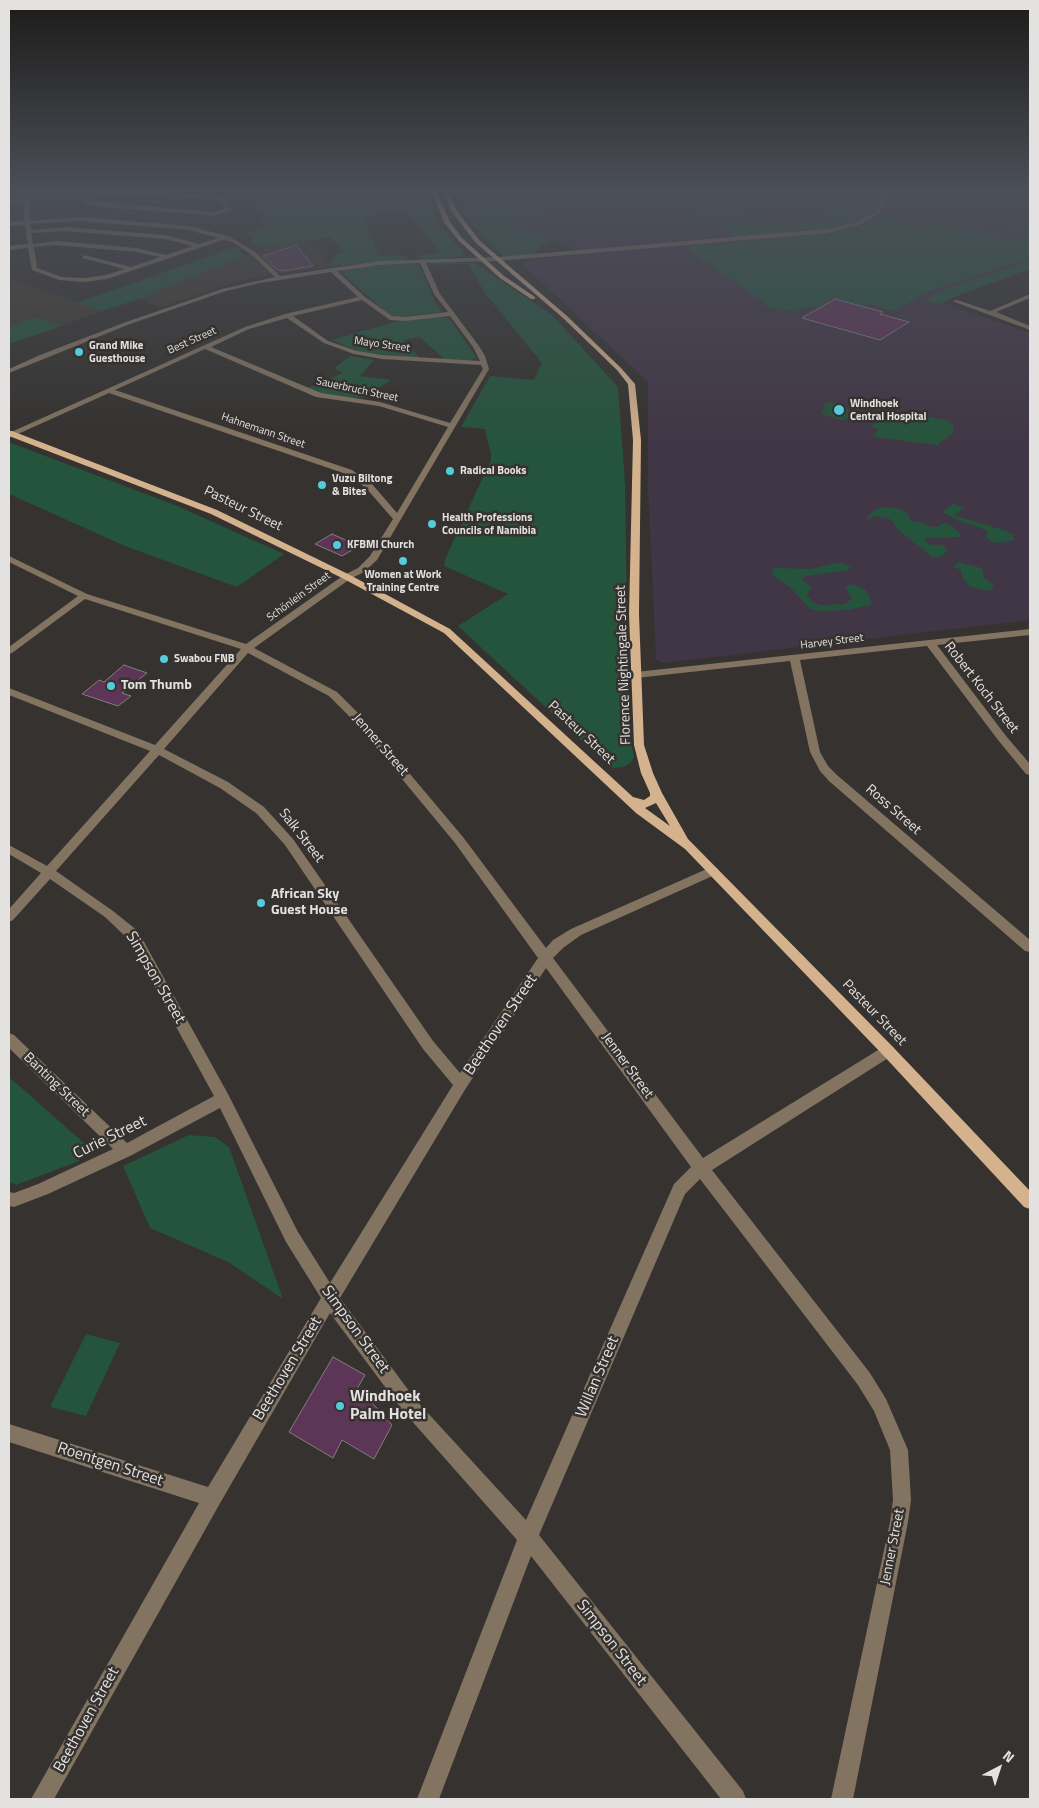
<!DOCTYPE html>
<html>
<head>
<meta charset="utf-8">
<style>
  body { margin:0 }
  #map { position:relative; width:1039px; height:1808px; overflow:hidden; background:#35322f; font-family:"Titillium Web",sans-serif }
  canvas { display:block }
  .frame { position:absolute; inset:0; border:10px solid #e4e2e0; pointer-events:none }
  .north { position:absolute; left:974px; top:1743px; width:50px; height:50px; -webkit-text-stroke:4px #35322f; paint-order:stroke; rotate:40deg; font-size:14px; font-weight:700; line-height:20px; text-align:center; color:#e4e2e0 }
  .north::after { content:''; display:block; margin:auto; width:18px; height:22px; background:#e4e2e0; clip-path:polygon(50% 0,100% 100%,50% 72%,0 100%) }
</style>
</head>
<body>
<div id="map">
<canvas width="1039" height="1808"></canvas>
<div class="frame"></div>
<div class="north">N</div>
</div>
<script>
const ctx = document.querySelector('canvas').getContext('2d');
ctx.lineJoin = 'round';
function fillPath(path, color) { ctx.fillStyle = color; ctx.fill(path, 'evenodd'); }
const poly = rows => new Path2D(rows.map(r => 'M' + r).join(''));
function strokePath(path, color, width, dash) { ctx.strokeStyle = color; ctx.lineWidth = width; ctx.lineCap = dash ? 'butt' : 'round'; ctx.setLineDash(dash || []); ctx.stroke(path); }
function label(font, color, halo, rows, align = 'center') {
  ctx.font = font + ' "Titillium Web",sans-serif'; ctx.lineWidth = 5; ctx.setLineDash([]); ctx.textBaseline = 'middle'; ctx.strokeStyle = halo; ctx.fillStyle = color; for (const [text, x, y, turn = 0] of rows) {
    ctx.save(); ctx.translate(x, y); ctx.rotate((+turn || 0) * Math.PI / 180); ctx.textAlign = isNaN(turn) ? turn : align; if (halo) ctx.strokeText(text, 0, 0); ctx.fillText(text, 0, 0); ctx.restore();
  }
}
fillPath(poly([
  [291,241,312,244,332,266,241,280,160,308,139,299,245,256],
  [9,278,102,311,62,326,36,317,9,327]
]), '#413b32');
fillPath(poly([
  [557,192,1030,192,1030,263,940,292,954,297,943,303,1030,333,1030,620,663,663,656,659,648,487,648,385,647,381,520,262,580,254,573,248,504,227]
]), '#413645');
fillPath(poly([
  [272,192,424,192,427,194,433,213,443,230,464,253,462,256,455,257,425,259,416,256,441,252,403,207,364,220,378,251,374,255,406,256,407,258,404,260,332,266,330,264,337,254,343,251,330,237,261,248,255,246,251,242,254,239,245,233,266,227,252,202,276,198],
  [461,192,601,192,510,226,553,240,538,248,535,254,507,256,503,256,473,225,463,212,457,196],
  [648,192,879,192,880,204,870,216,857,223,832,229,738,238,734,237,722,225,745,221,749,218,786,227,801,219,832,224,835,220,819,211,764,205,735,218,715,220,717,218,693,213,688,209,703,202,659,192,655,193],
  [881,217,921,227,934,223,941,223,1013,240,1030,232,1005,225,1030,229,1030,258,929,291,894,311,870,304,865,306,832,298,816,308,808,306,794,312,765,306,764,302,756,296,687,250,693,245,722,244,830,233,860,227],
  [236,247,245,256,139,299,102,311,76,303],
  [435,262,474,263,551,314,618,387,625,482,628,690,630,737,634,757,631,763,623,767,614,768,609,766,458,626,508,594,444,566,446,557,491,460,491,455,485,429,461,427,490,376,534,380,542,363,485,293,468,264,428,265],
  [1030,262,1030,269,954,297,938,305,924,300,934,294,969,281],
  [413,263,420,266,435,303,442,311,441,312,402,317,390,315,339,271,366,266],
  [36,317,62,326,9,344,9,327],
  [438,317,447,318,451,321,477,358,468,361,444,359,420,337,403,340,420,358,363,353,331,340,395,322],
  [350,356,374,360,360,376,391,380,365,397,348,398,324,395,307,388,343,373,334,368],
  [832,402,845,407,852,415,850,418,842,420,824,415,822,411,825,409,824,404],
  [916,415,947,420,954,426,953,433,937,445,874,437,878,429,870,427,887,417],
  [11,443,175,505,284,554,237,587,125,546,9,494,9,444],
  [953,504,965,508,955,514,957,516,1006,531,1012,534,1015,540,999,543,992,542,986,537,988,531,960,521,942,512],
  [880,507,901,509,909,515,910,521,924,523,931,527,937,527,944,523,952,526,960,534,959,537,926,538,925,541,927,543,932,545,942,545,948,550,942,556,933,558,899,530,890,519,874,516,867,520,866,519,872,512],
  [958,562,982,568,984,578,993,584,993,588,988,591,970,587,962,576,961,570,953,567],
  [836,563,845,563,851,568,847,570,806,576,801,579,811,587,807,596,814,603,822,605,845,604,852,598,846,589,846,587,851,584,866,590,872,604,848,610,821,611,810,609,790,587,772,575,774,568,810,569],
  [9,1077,84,1143,79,1161,16,1185,9,1182],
  [189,1135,215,1137,229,1147,283,1299,228,1262,150,1228,123,1166],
  [86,1334,120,1343,86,1416,50,1407]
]), '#25543c');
const building = poly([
  [296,245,313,266,282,271,276,269,263,256,296,245],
  [835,299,883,312,880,314,909,322,880,340,802,318,835,299],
  [332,534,359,546,342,556,315,544,332,534],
  [124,665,147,673,122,693,131,696,118,706,82,694,99,680,104,682,124,665],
  [333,1357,365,1375,358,1387,392,1425,374,1459,342,1440,333,1458,289,1432,333,1357]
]);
fillPath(building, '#5d3556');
strokePath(building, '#817d80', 1);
fillPath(poly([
  [131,192,216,195,225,198,231,210,215,216,92,206,84,202,87,197,98,192,131,192],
  [99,195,128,195,216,199,221,200,225,209,215,212,90,201,99,195],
  [879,192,885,192,886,202,879,214,859,225,828,233,497,261,426,263,440,294,479,346,485,356,489,369,377,560,364,572,350,579,254,648,337,692,362,717,463,837,546,948,553,940,571,929,709,868,717,868,719,871,717,874,581,935,563,948,553,958,703,1158,883,1047,888,1045,893,1047,895,1051,893,1055,712,1170,870,1373,886,1399,908,1450,911,1500,908,1522,853,1799,831,1799,890,1522,893,1500,890,1450,874,1411,858,1385,700,1179,685,1194,539,1535,743,1791,746,1799,721,1799,531,1556,439,1799,417,1799,517,1540,403,1411,330,1313,219,1505,54,1799,31,1799,199,1503,9,1442,9,1424,208,1487,321,1298,286,1242,220,1108,130,1156,48,1194,14,1207,9,1206,9,1192,14,1193,38,1184,113,1149,9,1048,9,1033,14,1035,127,1143,214,1096,128,939,105,917,50,879,13,920,9,922,9,909,41,873,9,854,9,845,47,866,150,751,9,695,9,688,155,745,241,649,85,599,12,653,9,654,9,647,78,596,9,562,9,556,87,594,246,644,344,575,358,568,370,556,393,519,366,488,346,474,109,393,9,438,9,433,245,327,285,314,358,297,331,272,260,283,226,291,130,324,9,373,9,369,40,355,126,322,222,289,275,277,251,254,232,242,223,240,107,279,85,282,59,280,32,270,28,248,9,250,9,246,28,244,25,225,9,226,9,222,24,221,24,203,9,203,9,200,29,201,30,221,81,217,189,226,228,236,255,252,280,276,380,261,497,257,828,229,855,223,875,212,880,202,879,192],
  [81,221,189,230,218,238,199,244,165,235,65,227,31,230,30,224,81,221],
  [65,231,165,239,193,246,166,255,136,248,56,241,33,244,31,233,65,231],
  [56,245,136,252,160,257,131,267,84,255,82,258,125,269,106,275,85,278,62,277,37,268,34,247,56,245],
  [420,263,434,294,448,312,405,317,392,316,365,297,337,271,380,265,420,263],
  [362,300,390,320,405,321,450,316,473,347,480,361,382,355,357,351,328,341,293,316,362,300],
  [287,318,324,343,354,354,382,359,481,365,483,369,450,423,380,402,321,393,211,347,249,329,287,318],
  [205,349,316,397,379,406,448,427,397,513,372,484,352,470,115,390,205,349],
  [248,653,329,696,354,721,455,843,538,958,460,1073,433,1041,293,839,264,807,228,782,164,749,248,653],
  [159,755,220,788,256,813,285,845,423,1049,453,1085,330,1283,298,1232,228,1094,138,931,113,911,56,871,159,755],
  [546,968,691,1167,674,1184,526,1520,415,1399,340,1298,466,1088,546,968],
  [1030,294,1030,298,996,312,1030,326,1030,330,952,301,957,300,990,311,1030,294],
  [1030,629,1030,635,937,645,1006,736,1030,764,1030,775,1026,774,998,740,927,646,800,660,820,752,828,766,837,775,1030,940,1030,952,1025,951,829,781,820,771,810,752,790,661,636,678,631,675,636,672,1030,629]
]), '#837361');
fillPath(poly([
  [432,192,437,192,450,222,462,238,504,276,535,297,535,299,531,299,500,278,458,240,444,222,432,192],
  [445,192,449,192,457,211,480,241,567,316,621,368,635,384,641,440,639,614,644,745,653,773,662,793,688,839,893,1047,1030,1191,1030,1209,1024,1207,883,1055,685,849,636,813,444,633,344,579,211,514,9,436,9,431,12,431,217,510,350,575,450,629,633,797,644,800,650,796,650,793,641,773,634,745,629,614,633,440,628,384,617,370,563,318,476,243,451,211,445,192],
  [656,803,670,826,645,808,656,803]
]), '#d4b28d');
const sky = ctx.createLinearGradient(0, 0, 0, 445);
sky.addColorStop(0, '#1d1c1a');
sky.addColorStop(0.43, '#4b4f58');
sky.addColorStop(1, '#4b4f5800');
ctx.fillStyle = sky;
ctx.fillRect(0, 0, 1039, 445);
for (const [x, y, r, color] of [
  [79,352,5,"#53cbdb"],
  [839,410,6,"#53cbdb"],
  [450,471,5,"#53cbdb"],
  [322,485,5,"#53cbdb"],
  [432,524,5,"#53cbdb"],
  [337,545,5,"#53cbdb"],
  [403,561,5,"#53cbdb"],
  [164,659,5,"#53cbdb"],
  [111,686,5,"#53cbdb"],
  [261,903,5,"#53cbdb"],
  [340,1406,5,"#53cbdb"]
]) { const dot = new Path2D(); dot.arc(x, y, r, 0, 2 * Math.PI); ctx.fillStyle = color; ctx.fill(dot); strokePath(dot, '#35322f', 2); }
label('11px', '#e4e2e0', '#35322f', [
  ["Best Street",192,341,-24],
  ["Mayo Street",382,345,8],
  ["Sauerbruch Street",357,390,12],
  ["Hahnemann Street",263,431,19],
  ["Schönlein Street",299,597,-36],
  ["Harvey Street",832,642,-7]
]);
label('bold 11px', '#e4e2e0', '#35322f', [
  ["Grand Mike",89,346],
  ["Guesthouse",89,359],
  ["Windhoek",850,404],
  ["Central Hospital",850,417],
  ["Radical Books",460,471],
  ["Vuzu Biltong",332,479],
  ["& Bites",332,492],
  ["Health Professions",442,518],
  ["Councils of Namibia",442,531],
  ["KFBMI Church",347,545],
  ["Women at Work",403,575,"center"],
  ["Training Centre",403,588,"center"],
  ["Swabou FNB",174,659]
], 'left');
label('14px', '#e4e2e0', '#35322f', [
  ["Pasteur Street",243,509,26],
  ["Florence Nightingale Street",624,665,-92],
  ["Robert Koch Street",981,688,52],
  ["Pasteur Street",581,733,43],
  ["Jenner Street",380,745,49],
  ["Ross Street",893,810,41],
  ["Salk Street",301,836,52],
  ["Pasteur Street",874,1013,46],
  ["Jenner Street",627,1066,54],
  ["Banting Street",56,1085,44],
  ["Jenner Street",893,1547,-79]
]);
label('bold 14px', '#e4e2e0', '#35322f', [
  ["Tom Thumb",121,686],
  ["African Sky",271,895],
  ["Guest House",271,911]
], 'left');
label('16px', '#e4e2e0', '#35322f', [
  ["Simpson Street",155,978,60],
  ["Beethoven Street",501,1025,-56],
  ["Curie Street",110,1138,-26],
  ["Simpson Street",355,1330,54],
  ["Beethoven Street",288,1369,-59],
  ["Willan Street",598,1377,-67],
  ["Roentgen Street",110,1465,18],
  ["Simpson Street",611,1643,52],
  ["Beethoven Street",87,1720,-61]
]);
label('bold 16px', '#e4e2e0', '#35322f', [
  ["Windhoek",350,1397],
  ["Palm Hotel",350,1415]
], 'left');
</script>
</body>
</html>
